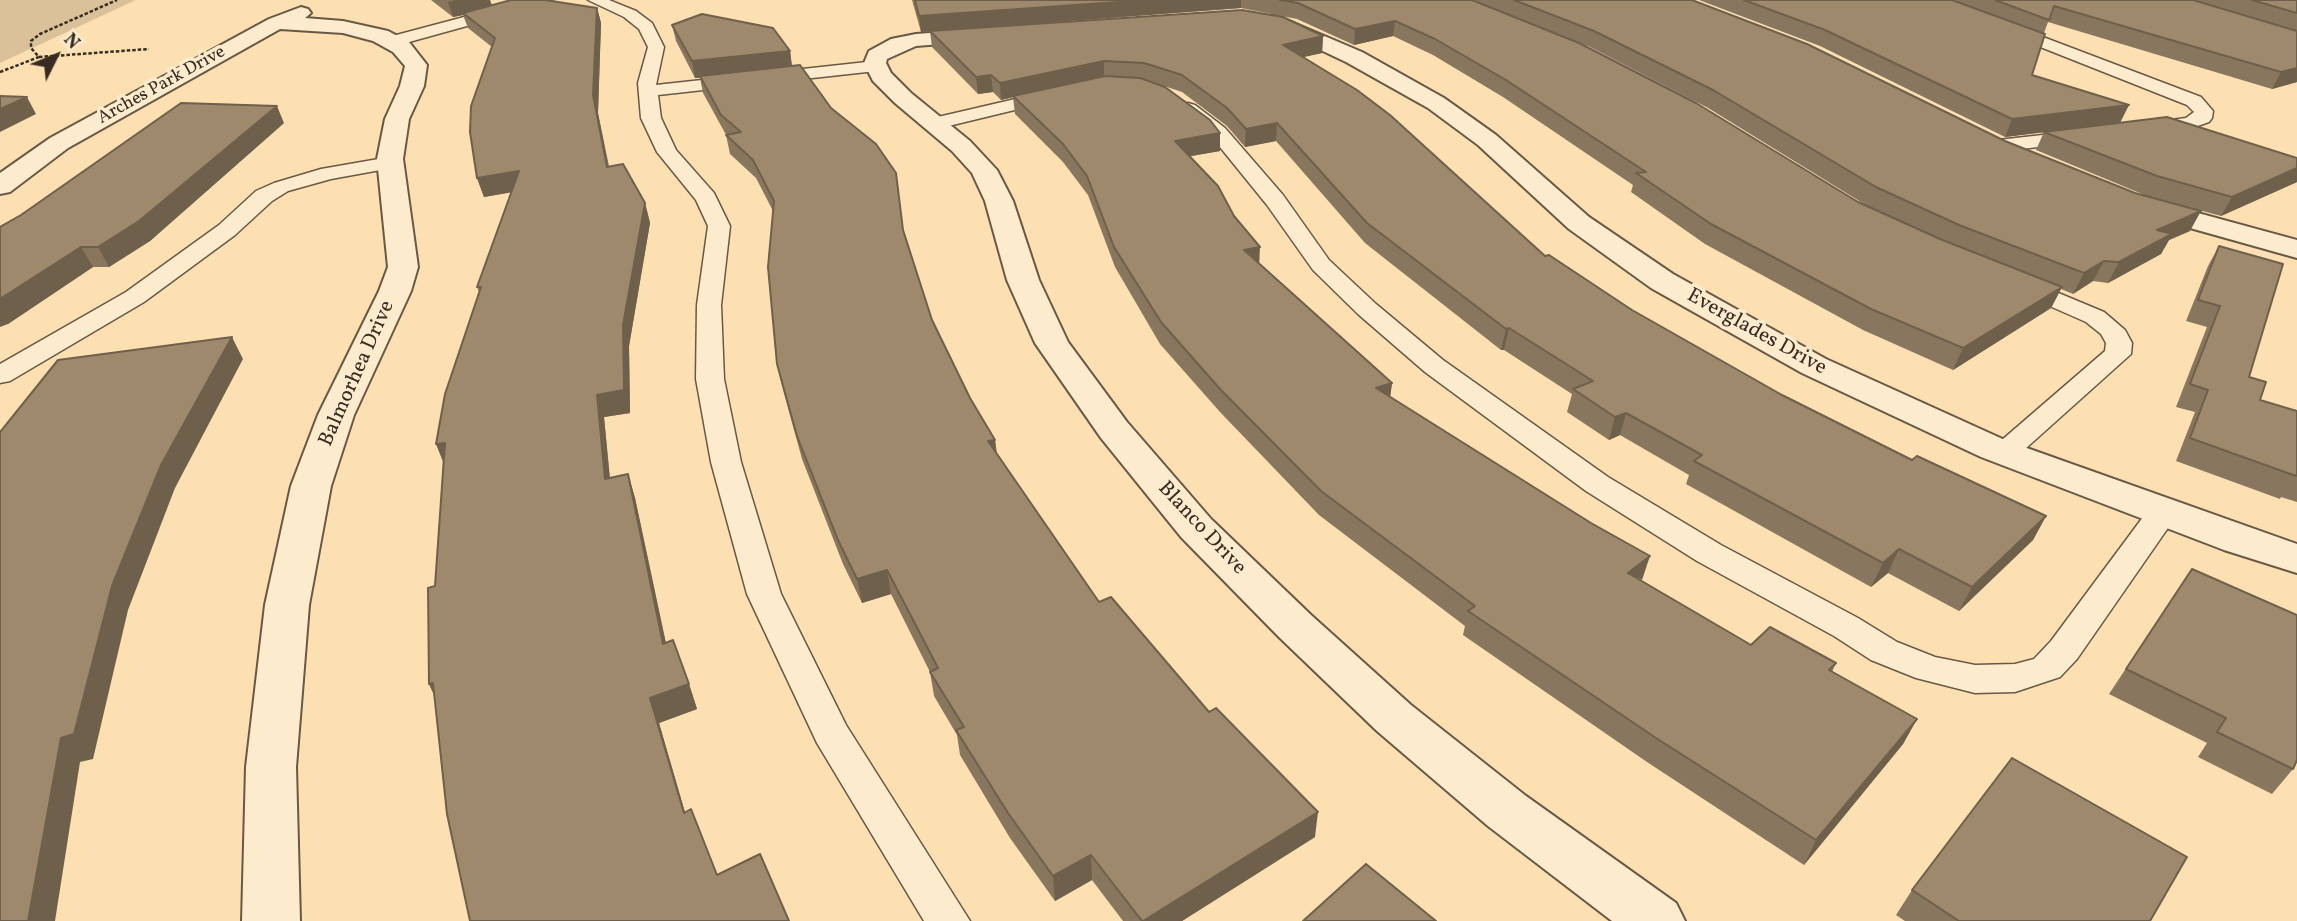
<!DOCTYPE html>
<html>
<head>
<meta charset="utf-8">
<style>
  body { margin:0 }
  #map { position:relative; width:2297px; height:921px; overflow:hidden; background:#fce0b2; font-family:Vollkorn,serif }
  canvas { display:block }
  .north { position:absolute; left:21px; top:21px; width:70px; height:70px; -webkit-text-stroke:5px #fdebcd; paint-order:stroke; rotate:47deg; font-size:19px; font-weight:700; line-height:28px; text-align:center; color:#382b22 }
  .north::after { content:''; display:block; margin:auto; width:24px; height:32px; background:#382b22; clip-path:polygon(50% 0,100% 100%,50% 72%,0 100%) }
</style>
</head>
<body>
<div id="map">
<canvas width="2297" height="921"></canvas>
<div class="north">N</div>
</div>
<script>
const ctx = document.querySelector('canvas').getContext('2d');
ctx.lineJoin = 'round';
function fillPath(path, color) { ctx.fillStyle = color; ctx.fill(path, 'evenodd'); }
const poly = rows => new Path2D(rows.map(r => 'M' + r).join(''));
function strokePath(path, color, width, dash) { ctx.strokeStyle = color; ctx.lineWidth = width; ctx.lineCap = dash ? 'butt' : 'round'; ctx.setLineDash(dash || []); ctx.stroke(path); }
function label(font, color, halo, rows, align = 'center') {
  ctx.font = font + ' Vollkorn,serif'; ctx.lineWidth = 7; ctx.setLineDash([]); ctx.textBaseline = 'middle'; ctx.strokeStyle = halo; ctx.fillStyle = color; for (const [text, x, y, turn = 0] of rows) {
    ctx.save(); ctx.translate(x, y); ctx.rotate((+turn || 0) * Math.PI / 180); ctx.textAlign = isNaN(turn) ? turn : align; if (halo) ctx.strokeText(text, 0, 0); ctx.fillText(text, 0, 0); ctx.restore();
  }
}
fillPath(poly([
  [0,0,136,0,0,63]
]), '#dbc19a');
const service = poly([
  [528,0,553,0,550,3,391,47,383,42,385,38,528,0],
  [588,0,609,0,636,11,652,23,664,47,656,85,876,61,885,66,876,71,658,95,661,118,676,150,714,193,730,226,721,305,724,379,741,462,781,594,846,725,970,921,924,921,817,743,747,594,711,462,696,379,697,305,708,226,696,200,657,152,641,118,638,83,648,47,639,29,624,17,588,0],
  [2006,23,2201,97,2213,111,2212,118,2209,122,2189,129,2148,134,2141,132,2138,128,2141,124,2186,118,2194,112,2187,105,2000,31,1998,28,2006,23],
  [1054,90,1060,91,1063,95,1060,99,932,130,922,124,925,120,1054,90],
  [1188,103,1195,105,1225,128,1283,195,1329,260,1376,304,1443,360,1608,477,1721,545,1858,618,1897,642,1935,657,1975,665,2015,664,2034,659,2051,641,2152,505,2163,502,2174,505,2179,512,2077,659,2060,677,2015,692,1975,693,1916,678,1871,660,1834,636,1697,561,1586,491,1425,372,1358,314,1313,270,1267,205,1211,136,1181,113,1179,109,1181,105,1188,103],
  [2078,131,2088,137,2085,141,1998,152,1991,150,1988,146,1991,142,1998,140,2078,131],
  [390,157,397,159,400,163,397,167,331,179,288,191,272,201,235,235,144,302,10,381,0,383,0,364,126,292,219,225,256,191,274,183,321,169,390,157],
  [2020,277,2104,312,2125,330,2132,343,2131,354,2015,458,2005,461,1995,458,1990,452,1995,446,2105,351,2106,343,2101,334,2086,322,2011,289,2008,284,2011,279,2020,277]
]);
const minor = poly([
  [301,7,308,9,311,13,305,18,343,21,388,31,409,42,427,65,424,86,409,119,403,159,418,267,411,291,354,415,331,486,309,605,296,767,300,921,242,921,246,767,265,605,291,486,318,415,379,291,388,267,377,159,385,119,400,86,405,66,393,52,373,41,343,33,280,29,68,148,10,192,0,194,0,173,50,138,269,19,301,7],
  [1275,15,1362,52,1444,98,1496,135,1589,217,1673,274,1826,359,2007,441,2297,544,2297,573,2224,550,1981,457,1802,373,1651,288,1569,229,1478,145,1428,108,1346,62,1268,25,1265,21,1268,17,1275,15],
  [985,29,993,30,996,35,993,40,916,46,887,59,886,63,891,73,911,93,970,141,997,170,1013,201,1039,280,1068,342,1127,422,1211,519,1311,615,1411,705,1526,796,1676,903,1685,921,1612,921,1488,826,1377,731,1279,637,1181,537,1101,438,1035,343,1007,280,985,201,972,173,952,151,895,103,873,81,864,63,869,51,891,39,916,34,985,29],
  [2143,198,2297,240,2297,258,2133,212,2129,206,2133,200,2143,198]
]);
strokePath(service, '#695846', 3);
strokePath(minor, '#695846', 4);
strokePath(poly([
  [39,57,149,49],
  [0,72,39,57,31,48,31,41,40,34,117,0]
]), '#382b22', 2.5, [3.5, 2]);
fillPath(service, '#fdebcd');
fillPath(minor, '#fdebcd');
fillPath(poly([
  [431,0,490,0,492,5,597,8,601,23,598,113,609,166,645,203,650,223,629,346,630,413,604,417,610,478,628,474,635,498,666,643,689,684,697,709,659,723,685,812,717,875,789,921,434,695,429,684,443,462,436,444,479,292,477,287,511,192,484,197,477,178,492,47,468,28,463,15,453,17],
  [912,0,1472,0,1869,207,1708,108,1590,47,1473,0,1692,0,2190,231,2169,240,2161,254,2108,283,2093,281,2073,294,2061,289,2051,308,1953,370,1863,330,1705,244,1631,192,1633,185,1503,97,1433,55,1393,36,1354,45,1297,19,1241,8,921,32],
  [1699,0,2297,0,2297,82,2272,89,2048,22,2044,33,2032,75,2120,123,2297,158,2297,182,2221,216,2147,196,2036,150,2044,132,2005,137,1820,46],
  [672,25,790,51,792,66,903,230,932,320,970,398,995,440,997,453,1099,602,1315,837,1182,921,1123,921,1092,880,1055,901,1010,838,960,755,957,735,934,696,930,672,891,594,862,603,843,564,802,459,782,386,777,364,773,211,756,178,730,154,726,135,727,135,725,133,703,93,700,78,695,78,676,41],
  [930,31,1323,36,1322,53,1302,57,1545,256,1632,310,1782,395,1912,460,2046,516,2033,540,1959,611,1888,573,1871,587,1686,484,1689,475,1620,435,1609,440,1567,412,1572,394,1504,350,1501,350,1365,243,1276,141,1245,147,1227,126,1182,92,1152,82,1220,151,1190,156,1259,263,1392,383,1390,397,1642,581,1751,645,1836,663,1832,672,1917,719,1903,744,1804,865,1647,762,1463,635,1465,626,1319,515,1220,412,1160,344,1115,267,1088,195,1063,162,1015,114,1013,97,1001,100,993,92,978,94,932,47],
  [284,123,150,241,109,267,93,267,8,324,0,227],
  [2219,246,2249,377,2260,400,2297,411,2297,502,2281,497,2280,499,2176,461,2195,412,2176,407,2207,327,2186,321,2208,266],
  [2192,569,2297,615,2297,763,2296,762,2293,769,2272,794,2198,757,2207,743,2109,694],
  [1912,890,2150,921,1905,921,1896,915]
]), '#88765e');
fillPath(poly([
  [455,0,490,0,492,7,463,13,463,15,453,17,448,2],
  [1146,0,1241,0,1241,8,921,32,919,16],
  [597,8,601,23,598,113,612,186,607,167,593,95],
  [1395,21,1393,36,1354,45,1355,29],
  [1323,36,1322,53,1282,62,1283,45],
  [790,51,792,67,695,78,692,61],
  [1104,61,1104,77,1001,100,1000,83],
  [2297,68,2297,82,2272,89,2281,72],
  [991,75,993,92,978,94,976,77],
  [27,97,36,114,0,132,0,109],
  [2129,105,2120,123,2005,137,2012,119],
  [277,106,284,123,150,241,109,267,98,247],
  [1277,123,1276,141,1245,147,1246,129],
  [1220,133,1220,151,1175,159,1175,141],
  [2297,168,2297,182,2221,216,2232,197],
  [519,171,525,190,484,197,477,178],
  [645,203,650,223,629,346,630,413,604,417,612,503,605,479,597,395,623,325],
  [2201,211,2190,231,2169,240,2161,254,2108,283,2119,262,2157,230],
  [81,247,93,267,8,324,0,327,0,299],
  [1260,247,1259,268,1244,250],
  [2104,261,2093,281,2073,294,2084,273],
  [2062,287,2051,308,1953,370,1963,348],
  [1509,328,1504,350,1501,350,1506,329],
  [232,337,243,359,175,488,128,610,93,759,80,762,55,921,28,921,61,738,112,586,161,465],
  [1392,383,1389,406,1376,388],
  [1626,413,1620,435,1609,440,1615,417],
  [995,440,997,463,988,441],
  [445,443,446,467,436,444],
  [628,474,635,498,671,668,663,644],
  [2046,516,2033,540,1959,611,1972,587],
  [1899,549,1888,573,1871,587,1883,563],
  [1650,556,1642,580,1628,573],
  [887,570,891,594,862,603,857,579],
  [433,683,441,709,429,684],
  [689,684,697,709,659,723,692,838,684,813,650,698],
  [1917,719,1903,744,1804,865,1816,840],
  [1318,812,1315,837,1182,921,1143,921],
  [1091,855,1092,880,1055,901,1053,876]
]), '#6f604c');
const building = poly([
  [511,0,545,0,597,8,593,95,607,167,623,164,645,203,623,325,624,390,597,395,605,479,628,474,663,644,673,640,689,684,650,698,684,813,691,809,717,875,760,854,789,921,470,921,447,814,433,683,429,684,428,588,435,586,445,443,436,444,445,394,481,287,477,287,519,171,477,178,470,132,471,106,495,38,463,13,511,0],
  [915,0,1146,0,919,16,915,0],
  [1280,0,1472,0,1579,43,1696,103,1858,202,1940,239,2062,287,1963,348,1871,309,1711,224,1636,173,1646,172,1506,80,1435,39,1395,21,1355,29,1298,3,1280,0],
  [1514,0,1692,0,1807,44,2005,141,2135,193,2201,211,2157,230,2172,234,2119,262,2104,261,2084,273,1959,225,1876,187,1713,90,1594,31,1514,0],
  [1744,0,1952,0,2045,34,2032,75,2129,105,2012,119,1825,30,1744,0],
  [1995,0,2193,0,2297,31,2297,68,2281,72,2054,6,2049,20,1995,0],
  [2252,0,2297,0,2297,13,2252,0],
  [1242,10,1283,17,1323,36,1283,45,1357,90,1390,115,1545,256,1549,255,1632,310,1782,395,1912,460,1917,456,2046,516,1972,587,1899,549,1883,563,1694,461,1702,455,1626,413,1615,417,1573,389,1593,381,1509,328,1506,329,1367,223,1277,123,1246,129,1227,108,1182,75,1144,63,1104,61,1000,83,991,75,976,77,930,31,1242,10],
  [702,14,773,28,790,51,692,61,672,25,702,14],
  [800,65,831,108,876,144,896,173,903,230,932,320,970,398,995,440,988,441,1099,602,1111,597,1209,712,1216,708,1318,812,1143,921,1142,921,1091,855,1053,876,1008,813,956,730,964,727,930,672,938,668,887,570,857,579,838,540,797,436,777,364,768,267,774,201,753,160,726,135,741,132,721,115,700,76,800,65],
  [1105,76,1140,78,1165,87,1210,120,1220,133,1175,141,1218,186,1234,216,1260,247,1244,250,1392,383,1376,388,1591,523,1650,556,1628,573,1751,645,1770,627,1836,663,1829,670,1917,719,1816,840,1656,738,1468,611,1475,606,1321,491,1220,389,1161,322,1114,247,1087,176,1063,144,1013,96,1105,76],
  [0,96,27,97,0,109,0,96],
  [181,103,277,106,139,221,98,247,81,247,0,299,0,227,21,215,181,103],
  [2167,117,2297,158,2297,168,2232,197,2157,176,2044,132,2167,117],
  [2219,246,2283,264,2249,377,2266,382,2260,400,2297,411,2297,473,2296,476,2190,438,2208,390,2190,384,2220,306,2198,300,2219,246],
  [232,337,161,465,112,586,74,734,61,738,28,921,0,921,0,432,58,360,232,337],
  [2192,569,2297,615,2297,760,2293,769,2217,732,2226,718,2126,669,2192,569],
  [2012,758,2187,857,2150,921,1959,921,1912,890,2012,758],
  [1366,864,1436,921,1303,921,1366,864]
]);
fillPath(building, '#9e896d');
strokePath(building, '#6f604c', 2);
label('18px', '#382b22', '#fdebcd', [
  ["Arches Park Drive",162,86,-29]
]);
label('21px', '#382b22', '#fdebcd', [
  ["Everglades Drive",1756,333,29],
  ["Balmorhea Drive",358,374,-66],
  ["Blanco Drive",1201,529,47]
]);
</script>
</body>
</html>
